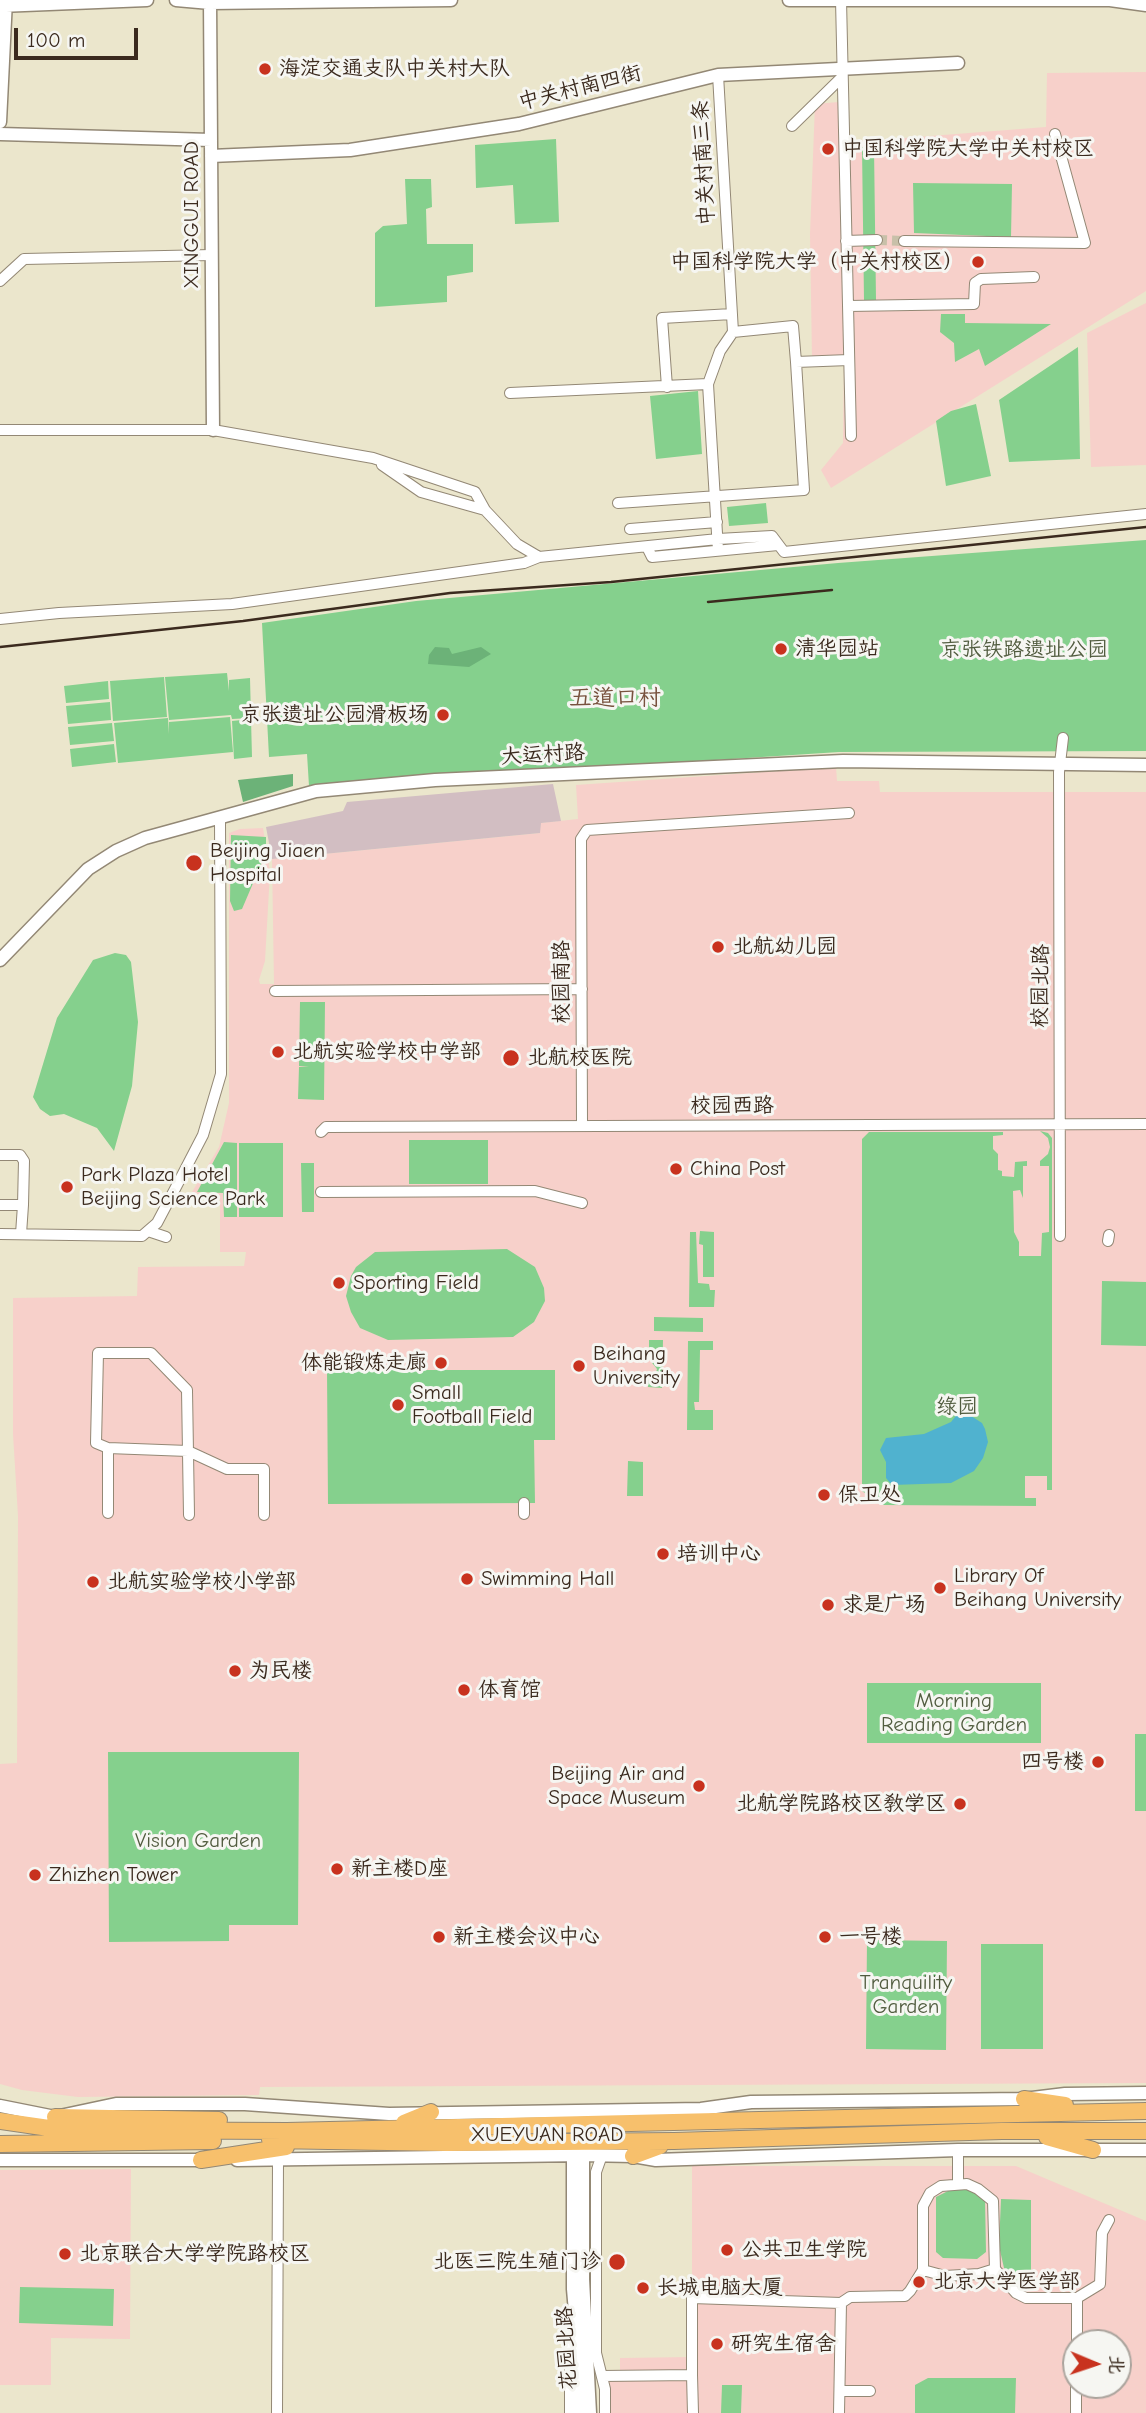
<!DOCTYPE html>
<html>
<head>
<meta charset="utf-8">
<style>
  body { margin:0 }
  #map { position:relative; width:1146px; height:2413px; overflow:hidden; background:#ebe6cc; font-family:"Comic Neue","LXGW WenKai TC",sans-serif }
  canvas { display:block }
  .north { position:absolute; left:1062px; top:2329px; width:70px; height:70px; box-sizing:border-box; background:#f6f6f2; border:2px solid #aba49d; border-radius:50%; rotate:92deg; font-size:19px; font-weight:700; line-height:28px; text-align:center; color:#3b2a1e }
  .north::after { content:''; display:block; margin:auto; width:24px; height:32px; background:#c8321e; clip-path:polygon(50% 0,100% 100%,50% 72%,0 100%) }
  .scale { position:absolute; left:14px; top:28px; width:124px; height:32px; box-sizing:border-box; border:4px solid #3b2a1e; border-top:0; padding-left:9px; font-size:21px; line-height:24px; white-space:nowrap; color:#3b2a1e; -webkit-text-stroke:5px #f6f6f2; paint-order:stroke }
</style>
</head>
<body>
<div id="map">
<canvas width="1146" height="2413"></canvas>
<div class="north">北</div>
<div class="scale">100 m</div>
</div>
<script>
const ctx = document.querySelector('canvas').getContext('2d');
ctx.lineJoin = 'round';
function fillPath(path, color) { ctx.fillStyle = color; ctx.fill(path, 'evenodd'); }
const poly = rows => new Path2D(rows.map(r => 'M' + r).join(''));
function strokePath(path, color, width, dash) { ctx.strokeStyle = color; ctx.lineWidth = width; ctx.lineCap = dash ? 'butt' : 'round'; ctx.setLineDash(dash || []); ctx.stroke(path); }
function label(font, color, halo, rows, align = 'center') {
  ctx.font = font + ' "Comic Neue","LXGW WenKai TC",sans-serif'; ctx.lineWidth = 6; ctx.setLineDash([]); ctx.textBaseline = 'middle'; ctx.strokeStyle = halo; ctx.fillStyle = color; for (const [text, x, y, turn = 0] of rows) {
    ctx.save(); ctx.translate(x, y); ctx.rotate((+turn || 0) * Math.PI / 180); ctx.textAlign = isNaN(turn) ? turn : align; if (halo) ctx.strokeText(text, 0, 0); ctx.fillText(text, 0, 0); ctx.restore();
  }
}
fillPath(poly([
  [1146,72,1146,291,831,488,821,470,843,443,844,361,812,360,810,234,815,104,839,102,840,143,1046,127,1047,73],
  [1146,303,1146,465,1091,467,1087,333],
  [836,767,837,781,879,781,880,792,1146,792,1146,2083,260,2087,259,2095,78,2097,22,2090,0,2084,0,1764,17,1763,18,1516,13,1434,13,1298,137,1296,138,1267,244,1266,246,1252,220,1252,220,1198,189,1197,219,1147,229,1103,229,833,240,829,263,828,270,872,265,961,259,980,260,984,274,984,272,859,540,833,540,823,578,819,576,785],
  [692,2166,1016,2166,1146,2221,1146,2413,607,2413,607,2371,620,2370,620,2358,692,2357],
  [1076,2343,1118,2343,1118,2385,1076,2385],
  [131,2169,130,2339,51,2338,51,2385,0,2385,0,2170]
]), '#f7d0ca');
fillPath(poly([
  [553,784,561,821,541,823,540,833,272,859,266,827,343,811,347,802]
]), '#d2bec2');
fillPath(poly([
  [556,139,559,222,515,224,513,185,476,188,475,145],
  [862,147,874,147,876,300,864,300],
  [405,179,431,179,432,207,426,209,427,244,473,244,473,272,447,276,447,302,375,307,375,233,383,226,407,224],
  [913,183,1012,184,1011,237,914,233],
  [941,314,965,314,965,323,1051,324,985,366,979,349,955,362,954,343,940,332],
  [1078,347,1080,459,1009,462,999,400],
  [698,391,702,454,656,459,650,396],
  [976,404,991,476,946,486,936,421,951,411],
  [766,503,768,523,729,526,727,507],
  [1146,540,1146,751,839,752,316,786,309,786,307,754,269,757,262,623,416,601,838,563],
  [227,673,229,691,229,680,250,678,251,718,232,719,231,715,169,720,165,677],
  [164,677,167,717,113,721,110,681],
  [108,681,109,699,66,703,64,686],
  [110,702,111,720,68,724,66,706],
  [230,717,233,752,118,763,114,723,168,718,169,734,169,722],
  [251,719,252,757,234,759,232,721],
  [112,723,114,741,70,745,68,727],
  [114,744,116,762,72,767,70,749],
  [231,835,266,837,266,853,242,909,234,911,230,901],
  [115,953,126,955,131,962,138,1022,132,1086,114,1151,97,1128,64,1114,50,1116,40,1109,33,1097,57,1018,93,960],
  [300,1002,325,1002,324,1100,298,1099,299,1067,309,1067,299,1066],
  [1040,1131,1048,1133,1052,1138,1052,1490,1047,1490,1047,1476,1025,1476,1025,1498,1036,1498,1036,1506,882,1505,862,1491,862,1139,869,1132,1003,1132,1003,1135,993,1136,993,1149,998,1154,998,1170,1002,1171,1002,1176,1014,1177,1015,1162,1027,1161,1027,1166,1023,1166,1023,1198,1020,1190,1013,1191,1014,1232,1019,1242,1019,1256,1041,1256,1042,1233,1049,1232,1049,1166,1040,1166,1040,1161,1048,1154,1050,1147,1048,1138],
  [409,1140,488,1140,488,1184,409,1184],
  [224,1142,237,1143,237,1217,224,1217,223,1193,197,1192],
  [239,1143,283,1143,283,1217,239,1217],
  [301,1163,314,1163,314,1212,302,1212],
  [700,1231,714,1232,714,1277,703,1277,703,1245,699,1244],
  [690,1232,696,1232,698,1283,709,1284,710,1290,715,1290,714,1307,689,1307],
  [507,1249,535,1267,544,1288,545,1301,534,1322,513,1337,388,1340,360,1328,351,1312,346,1296,351,1276,356,1267,375,1252],
  [1102,1281,1146,1282,1146,1346,1101,1345],
  [654,1317,703,1318,703,1332,654,1331],
  [649,1340,663,1340,662,1388,648,1387,648,1380,655,1376,657,1369,649,1359],
  [688,1341,713,1341,713,1350,700,1350,699,1402,694,1402,695,1410,713,1410,713,1430,687,1430],
  [327,1370,555,1370,555,1440,534,1440,535,1503,328,1504],
  [628,1461,643,1462,643,1496,627,1496],
  [867,1683,1041,1683,1041,1743,867,1743],
  [1135,1734,1146,1734,1146,1811,1135,1811],
  [108,1752,299,1752,298,1925,229,1925,229,1941,109,1942],
  [867,1940,947,1941,946,2050,866,2049],
  [981,1944,1043,1944,1043,2049,981,2049],
  [967,2189,985,2198,986,2252,977,2259,943,2258,936,2252,936,2197,950,2190],
  [1001,2199,1031,2200,1031,2289,1017,2283,1004,2268,999,2246],
  [20,2287,114,2289,113,2326,19,2323],
  [928,2378,1016,2378,1015,2413,915,2413,915,2385],
  [722,2385,742,2385,741,2413,721,2413]
]), '#85d08d');
fillPath(poly([
  [435,647,449,648,452,654,481,647,491,654,469,667,428,664,429,655],
  [293,774,293,786,243,802,238,780]
]), '#6cb278');
fillPath(poly([
  [959,1412,968,1414,982,1423,985,1429,988,1442,983,1458,974,1471,951,1483,892,1485,886,1478,886,1462,880,1450,886,1438,924,1434,951,1422]
]), '#50b2cf');
strokePath(poly([
  [877,240,904,241]
]), '#c8c0a9', 10, [10, 5]);
const minor = poly([
  [841,0,851,436],
  [718,75,733,332],
  [792,126,842,77],
  [846,241,877,240],
  [904,241,1085,243,1055,134],
  [0,281,24,259,212,255],
  [848,306,974,304,975,283,981,279,1034,277],
  [667,387,662,318,732,314],
  [510,393,708,384],
  [0,430,213,430,373,458,475,492,485,510,517,544,539,557],
  [382,465,421,492,485,510],
  [618,503,804,490,796,362],
  [630,529,717,522],
  [647,547,652,557,778,545],
  [718,550,708,384,720,351,733,332,793,326,796,362,849,360],
  [0,619,59,613,232,604,524,563,539,557,718,539,772,536,784,552,1146,514],
  [275,991,582,989],
  [582,1125,581,839,587,830,849,813],
  [321,1132,326,1127,1146,1124],
  [0,1155,20,1155,24,1161,23,1205,0,1205],
  [321,1192,535,1191,582,1203],
  [148,1231,166,1237],
  [0,1234,142,1236,157,1223,176,1187,203,1135,221,1074,220,818],
  [21,1234,23,1205],
  [1060,1236,1059,772,1063,738],
  [1108,1241,1109,1235],
  [108,1448,96,1443,98,1353,151,1353,187,1390,189,1515],
  [524,1503,524,1514],
  [108,1513,108,1448,188,1451,227,1469,264,1469,264,1515],
  [602,2155,596,2172,596,2353,605,2389,605,2413],
  [958,2183,958,2150],
  [923,2270,945,2276,979,2274,995,2269],
  [1077,2298,1100,2284,1102,2233,1109,2220],
  [570,2328,570,2413],
  [692,2375,693,2413],
  [602,2376,692,2375,692,2298,841,2303],
  [840,2391,870,2391],
  [277,2413,278,2160],
  [839,2413,841,2303,850,2297,905,2296,910,2291,923,2270,923,2206,930,2193,941,2186,967,2184,978,2189,993,2201,995,2269,1016,2293,1026,2298,1077,2298,1077,2343],
  [1076,2413,1076,2385]
]);
const tertiary = poly([
  [176,0,210,3,451,0],
  [210,0,213,430],
  [789,0,1110,0,1146,5],
  [0,6,147,0],
  [0,122,6,0],
  [0,134,211,140],
  [211,156,350,150,519,124,718,75,958,63],
  [0,960,88,869,116,851,145,838,316,791,435,780,843,761,1146,765],
  [0,2106,55,2117,116,2104,245,2104,389,2114,701,2109,751,2102,1024,2099,1065,2094,1146,2093],
  [573,2155,573,2289,579,2357,580,2413],
  [583,2155,583,2279,590,2413],
  [0,2160,208,2160],
  [237,2160,583,2155,633,2156,656,2160,958,2150,1146,2150]
]);
const trunk = poly([
  [1024,2099,1065,2105],
  [55,2117,219,2120],
  [0,2121,63,2130,287,2131,1146,2111],
  [404,2123,431,2112],
  [1047,2137,1093,2150],
  [270,2140,447,2143,674,2141,1002,2131,1146,2131],
  [0,2144,213,2141],
  [633,2156,660,2146],
  [201,2160,286,2147]
]);
strokePath(minor, '#938875', 12);
strokePath(tertiary, '#938875', 15);
strokePath(trunk, '#938875', 18);
strokePath(minor, '#fff', 10);
strokePath(tertiary, '#fff', 12);
strokePath(trunk, '#f7c06c', 16);
strokePath(poly([
  [708,602,832,590],
  [0,647,243,621,450,593,611,582,1146,527]
]), '#3b2a1e', 2.5);
for (const [x, y, r, color] of [
  [265,69,7,"#c8321e"],
  [828,149,7,"#c8321e"],
  [978,262,7,"#c8321e"],
  [781,649,7,"#c8321e"],
  [443,715,7,"#c8321e"],
  [194,863,9,"#c8321e"],
  [718,947,7,"#c8321e"],
  [278,1052,7,"#c8321e"],
  [511,1058,9,"#c8321e"],
  [676,1169,7,"#c8321e"],
  [67,1187,7,"#c8321e"],
  [339,1283,7,"#c8321e"],
  [441,1363,7,"#c8321e"],
  [579,1366,7,"#c8321e"],
  [398,1405,7,"#c8321e"],
  [824,1495,7,"#c8321e"],
  [663,1554,7,"#c8321e"],
  [467,1579,7,"#c8321e"],
  [93,1582,7,"#c8321e"],
  [940,1588,7,"#c8321e"],
  [828,1605,7,"#c8321e"],
  [235,1671,7,"#c8321e"],
  [464,1690,7,"#c8321e"],
  [1098,1762,7,"#c8321e"],
  [699,1786,7,"#c8321e"],
  [960,1804,7,"#c8321e"],
  [337,1869,7,"#c8321e"],
  [35,1875,7,"#c8321e"],
  [439,1937,7,"#c8321e"],
  [825,1937,7,"#c8321e"],
  [727,2250,7,"#c8321e"],
  [65,2254,7,"#c8321e"],
  [617,2262,9,"#c8321e"],
  [919,2282,7,"#c8321e"],
  [643,2288,7,"#c8321e"],
  [717,2344,7,"#c8321e"]
]) { const dot = new Path2D(); dot.arc(x, y, r, 0, 2 * Math.PI); ctx.fillStyle = color; ctx.fill(dot); strokePath(dot, '#f6f6f2', 2.5); }
label('21px', '#3b2a1e', '#f6f6f2', [
  ["海淀交通支队中关村大队",279,69],
  ["中国科学院大学中关村校区",842,149],
  ["中国科学院大学（中关村校区）",964,262,"right"],
  ["清华园站",795,649],
  ["京张遗址公园滑板场",429,715,"right"],
  ["Beijing Jiaen",210,851],
  ["Hospital",210,875],
  ["北航幼儿园",732,947],
  ["北航实验学校中学部",292,1052],
  ["北航校医院",527,1058],
  ["China Post",690,1169],
  ["Park Plaza Hotel",81,1175],
  ["Beijing Science Park",81,1199],
  ["Sporting Field",353,1283],
  ["Beihang",593,1354],
  ["University",593,1378],
  ["体能锻炼走廊",427,1363,"right"],
  ["Small",412,1393],
  ["Football Field",412,1417],
  ["保卫处",838,1495],
  ["培训中心",677,1554],
  ["Library Of",954,1576],
  ["Beihang University",954,1600],
  ["Swimming Hall",481,1579],
  ["北航实验学校小学部",107,1582],
  ["求是广场",842,1605],
  ["为民楼",249,1671],
  ["体育馆",478,1690],
  ["四号楼",1084,1762,"right"],
  ["Beijing Air and",685,1774,"right"],
  ["Space Museum",685,1798,"right"],
  ["北航学院路校区教学区",946,1804,"right"],
  ["新主楼D座",351,1869],
  ["Zhizhen Tower",49,1875],
  ["新主楼会议中心",453,1937],
  ["一号楼",839,1937],
  ["公共卫生学院",741,2250],
  ["北京联合大学学院路校区",79,2254],
  ["北医三院生殖门诊",601,2262,"right"],
  ["北京大学医学部",933,2282],
  ["长城电脑大厦",657,2288],
  ["研究生宿舍",731,2344]
], 'left');
label('21px', '#3b2a1e', '#f6f6f2', [
  ["中关村南四街",580,88,-14],
  ["中关村南三条",704,163,-93],
  ["XINGGUI ROAD",192,215,-90],
  ["大运村路",543,755,-3],
  ["校园南路",562,982,-90],
  ["校园北路",1041,986,-89],
  ["校园西路",732,1106],
  ["XUEYUAN ROAD",547,2135],
  ["花园北路",567,2348,-93]
]);
label('21px', '#515c3f', '#f6f6f2', [
  ["京张铁路遗址公园",1024,650],
  ["绿园",957,1407],
  ["Morning",954,1701],
  ["Reading Garden",954,1725],
  ["Vision Garden",198,1841],
  ["Tranquility",906,1983],
  ["Garden",906,2007]
]);
label('23px', '#78523e', '#f6f6f2', [
  ["五道口村",615,698]
]);
</script>
</body>
</html>
